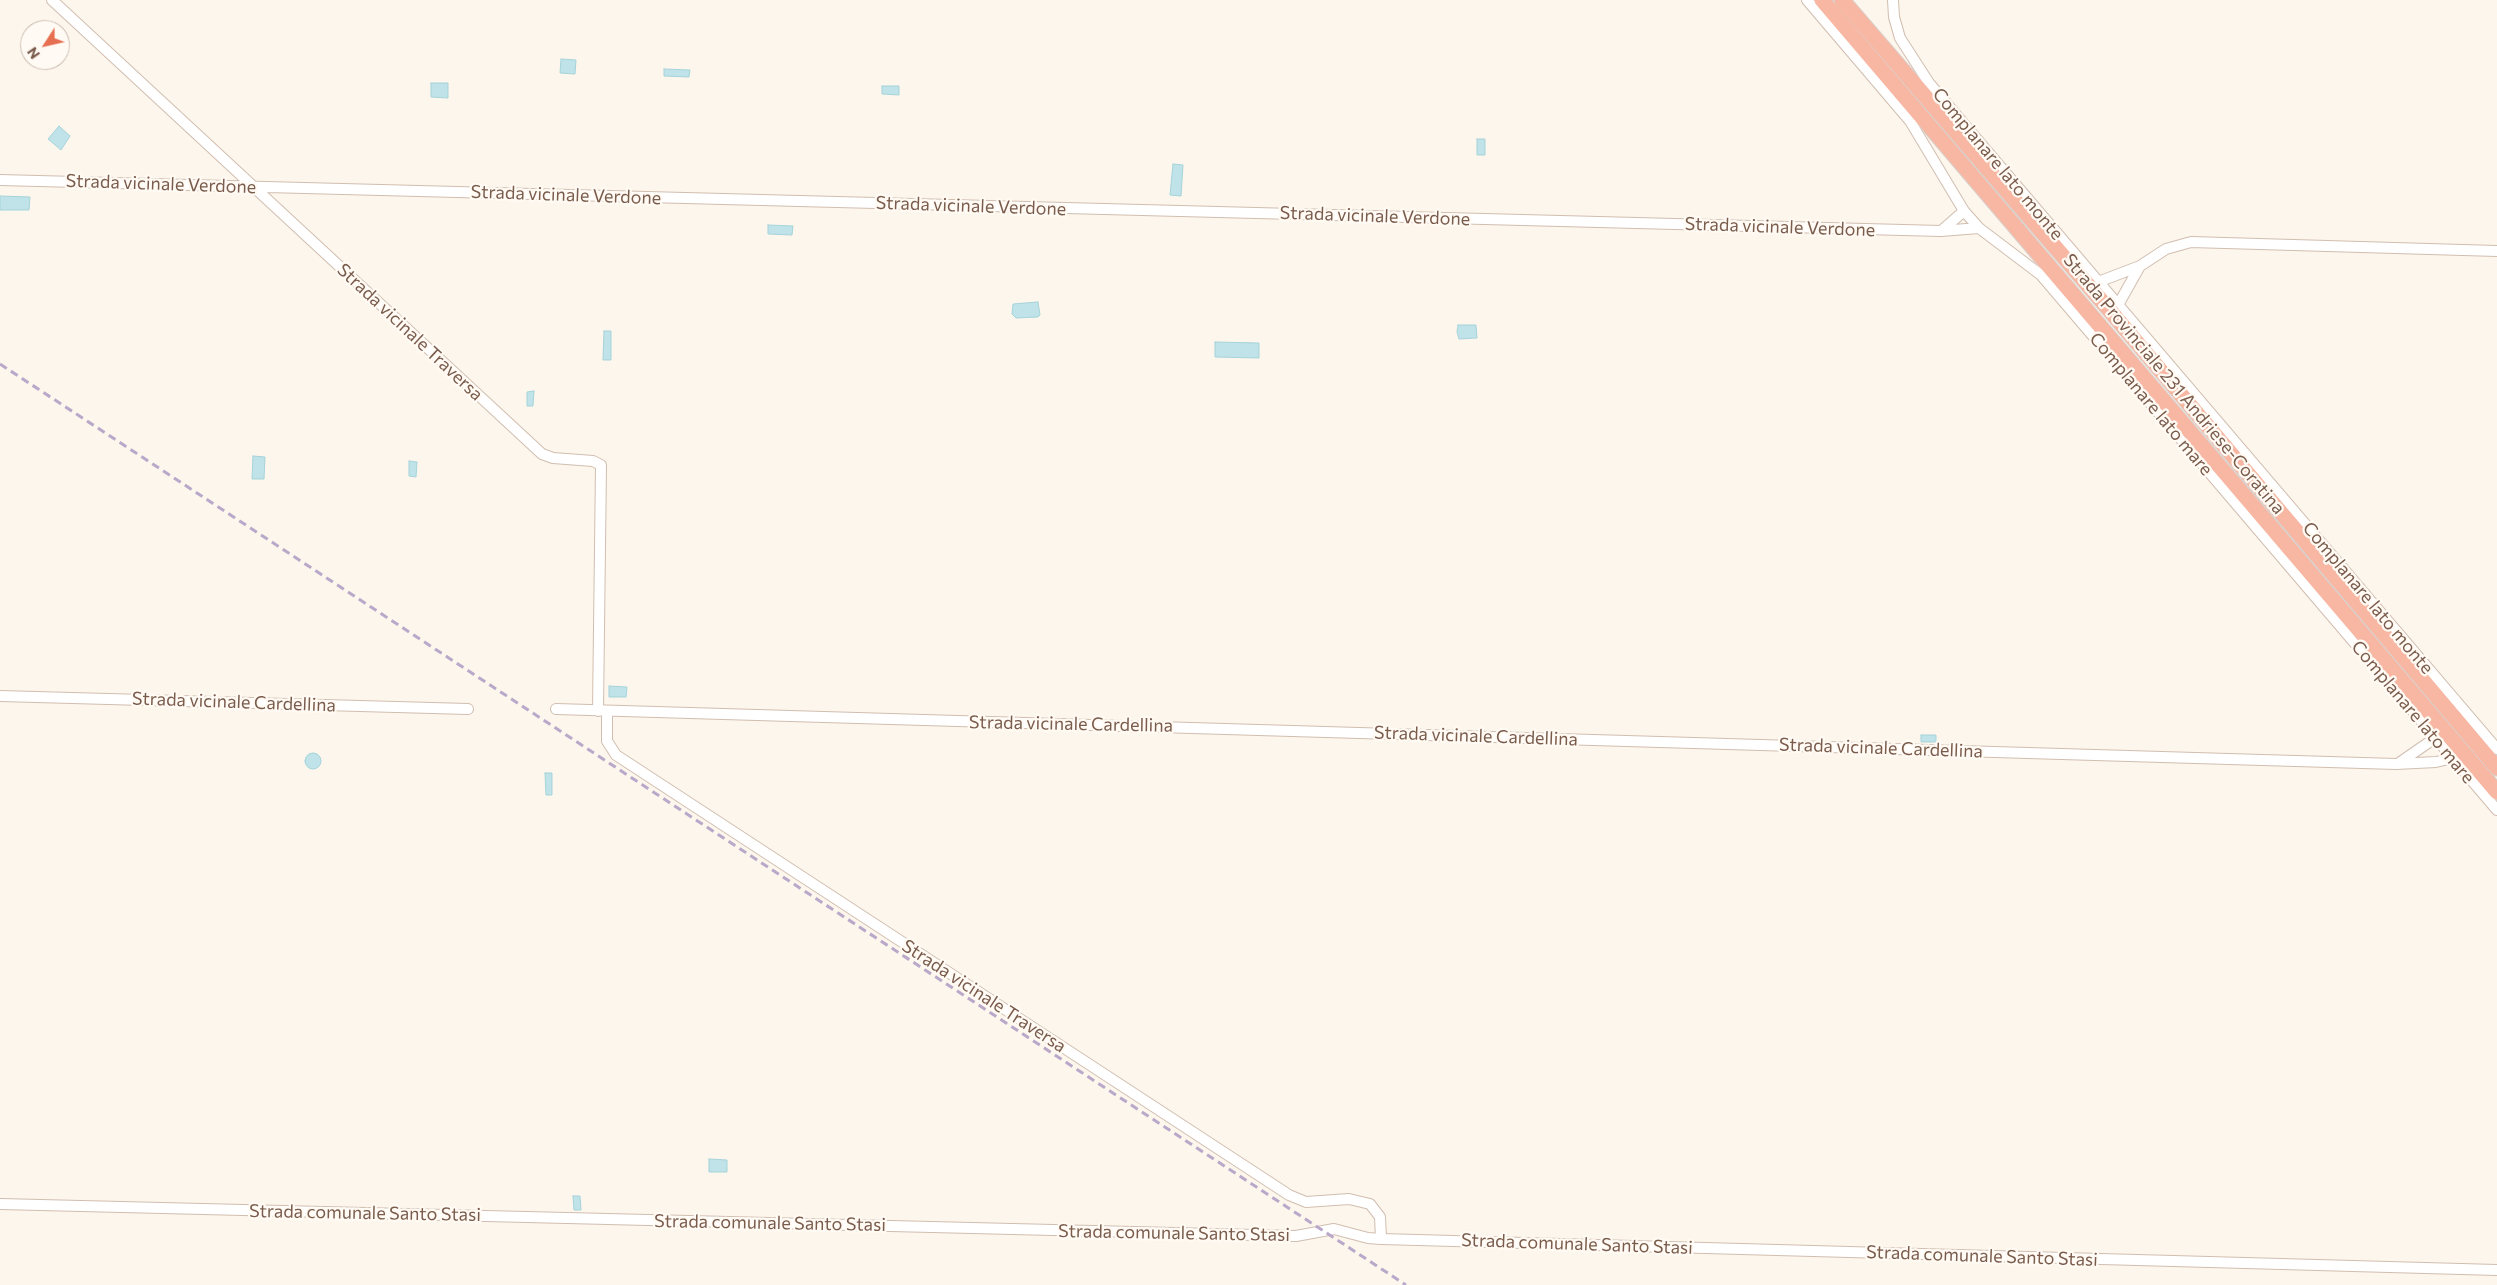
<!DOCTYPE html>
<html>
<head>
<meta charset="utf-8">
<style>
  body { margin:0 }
  #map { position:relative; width:2497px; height:1285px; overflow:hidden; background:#fdf6ec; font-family:Commissioner,sans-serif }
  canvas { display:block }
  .north { position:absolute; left:20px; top:20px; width:50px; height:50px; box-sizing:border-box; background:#fffaf3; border:1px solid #cabbb1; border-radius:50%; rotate:235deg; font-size:14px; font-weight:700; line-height:20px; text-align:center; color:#7a5c4d }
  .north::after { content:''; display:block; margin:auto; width:18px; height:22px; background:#e76f51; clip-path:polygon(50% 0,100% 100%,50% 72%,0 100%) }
</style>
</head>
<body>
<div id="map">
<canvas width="2497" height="1285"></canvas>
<div class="north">N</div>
</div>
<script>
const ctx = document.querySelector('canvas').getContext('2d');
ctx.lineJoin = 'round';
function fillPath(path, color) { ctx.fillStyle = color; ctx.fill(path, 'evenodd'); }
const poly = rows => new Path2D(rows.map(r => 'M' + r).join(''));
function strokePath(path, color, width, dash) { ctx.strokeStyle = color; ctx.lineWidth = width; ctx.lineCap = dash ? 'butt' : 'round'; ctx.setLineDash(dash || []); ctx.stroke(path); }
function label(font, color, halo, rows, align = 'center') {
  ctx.font = font + ' Commissioner,sans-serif'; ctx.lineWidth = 4.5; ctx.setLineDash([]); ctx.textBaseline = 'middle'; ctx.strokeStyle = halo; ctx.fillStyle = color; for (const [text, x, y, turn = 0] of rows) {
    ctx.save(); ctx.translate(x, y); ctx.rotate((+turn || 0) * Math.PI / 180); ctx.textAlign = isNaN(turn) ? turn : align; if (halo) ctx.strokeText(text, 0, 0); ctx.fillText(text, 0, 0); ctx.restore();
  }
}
const water = poly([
  [561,59,576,60,575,74,560,73,561,59],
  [664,69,690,70,689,77,664,76,664,69],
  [431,83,448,83,448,98,431,97,431,83],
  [882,86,899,86,899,95,882,94,882,86],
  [59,126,70,136,61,150,48,139,59,126],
  [1477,139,1485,139,1485,155,1477,155,1477,139],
  [1173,164,1183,165,1181,196,1170,195,1173,164],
  [0,196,30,197,29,210,0,210,0,196],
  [768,225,793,226,792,235,768,234,768,225],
  [1038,302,1040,315,1038,317,1016,318,1012,314,1013,304,1038,302],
  [1458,325,1476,325,1477,338,1459,339,1457,332,1458,325],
  [604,331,611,331,611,360,603,360,604,331],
  [1215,342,1259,343,1259,358,1215,357,1215,342],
  [534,391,533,406,527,406,527,392,534,391],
  [253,456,265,457,264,479,252,479,253,456],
  [409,461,417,462,416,477,409,476,409,461],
  [609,686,627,687,626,697,609,697,609,686],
  [1921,735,1936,735,1936,742,1921,742,1921,735],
  '305 761a8 8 0 1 1 16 0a8 8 0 1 1-16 0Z',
  [545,773,552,773,552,795,546,795,545,773],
  [709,1159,727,1160,727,1172,709,1172,709,1159],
  [573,1196,580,1196,581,1210,574,1210,573,1196]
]);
fillPath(water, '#bfe3e8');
strokePath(water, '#a5d3da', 1);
const minor = poly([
  [52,0,542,454,553,458,593,461,601,465,598,711],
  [1807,0,1910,121,1964,211,1979,228,2041,275,2497,810],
  [1893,0,1894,17,1900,38,1929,83,2497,749],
  [0,180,1941,231,1979,228],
  [1941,231,1964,211],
  [2098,282,2140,266,2166,249,2191,242,2497,251],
  [2118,305,2140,266],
  [0,696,468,709],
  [556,709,2396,764,2436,762,2453,758],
  [607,712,607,741,616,755,1289,1195,1306,1202,1349,1199,1370,1204,1380,1217,1381,1239],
  [2399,763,2435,738],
  [0,1204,1296,1236,1334,1229,1368,1238,1381,1239,2497,1270]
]);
const highway = poly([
  [1822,0,2497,792],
  [1842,0,2107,307,2497,768]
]);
strokePath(minor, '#d1beb0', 12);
strokePath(highway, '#dad1cd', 17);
strokePath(minor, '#fff', 10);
strokePath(highway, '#f7b7a3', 15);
strokePath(poly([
  [0,364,1406,1285]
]), '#b9a8c9', 3, [8, 5]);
label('18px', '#7a5c4d', '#fffaf3', [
  ["Complanare lato monte",1998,164,50],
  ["Strada vicinale Verdone",161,184,2],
  ["Strada vicinale Verdone",566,195,2],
  ["Strada vicinale Verdone",971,206,2],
  ["Strada vicinale Verdone",1375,216,2],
  ["Strada vicinale Verdone",1780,227,2],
  ["Strada vicinale Traversa",410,332,43],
  ["Strada Provinciale 231 Andriese-Coratina",2174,384,50],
  ["Complanare lato mare",2151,404,50],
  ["Complanare lato monte",2368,598,50],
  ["Strada vicinale Cardellina",234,702,2],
  ["Complanare lato mare",2413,712,50],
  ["Strada vicinale Cardellina",1071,724,1],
  ["Strada vicinale Cardellina",1476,736,2],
  ["Strada vicinale Cardellina",1881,748,2],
  ["Strada vicinale Traversa",984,996,33],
  ["Strada comunale Santo Stasi",365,1213,1],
  ["Strada comunale Santo Stasi",770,1223,1],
  ["Strada comunale Santo Stasi",1174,1233,1],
  ["Strada comunale Santo Stasi",1577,1244,2],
  ["Strada comunale Santo Stasi",1982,1256,2]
]);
</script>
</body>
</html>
